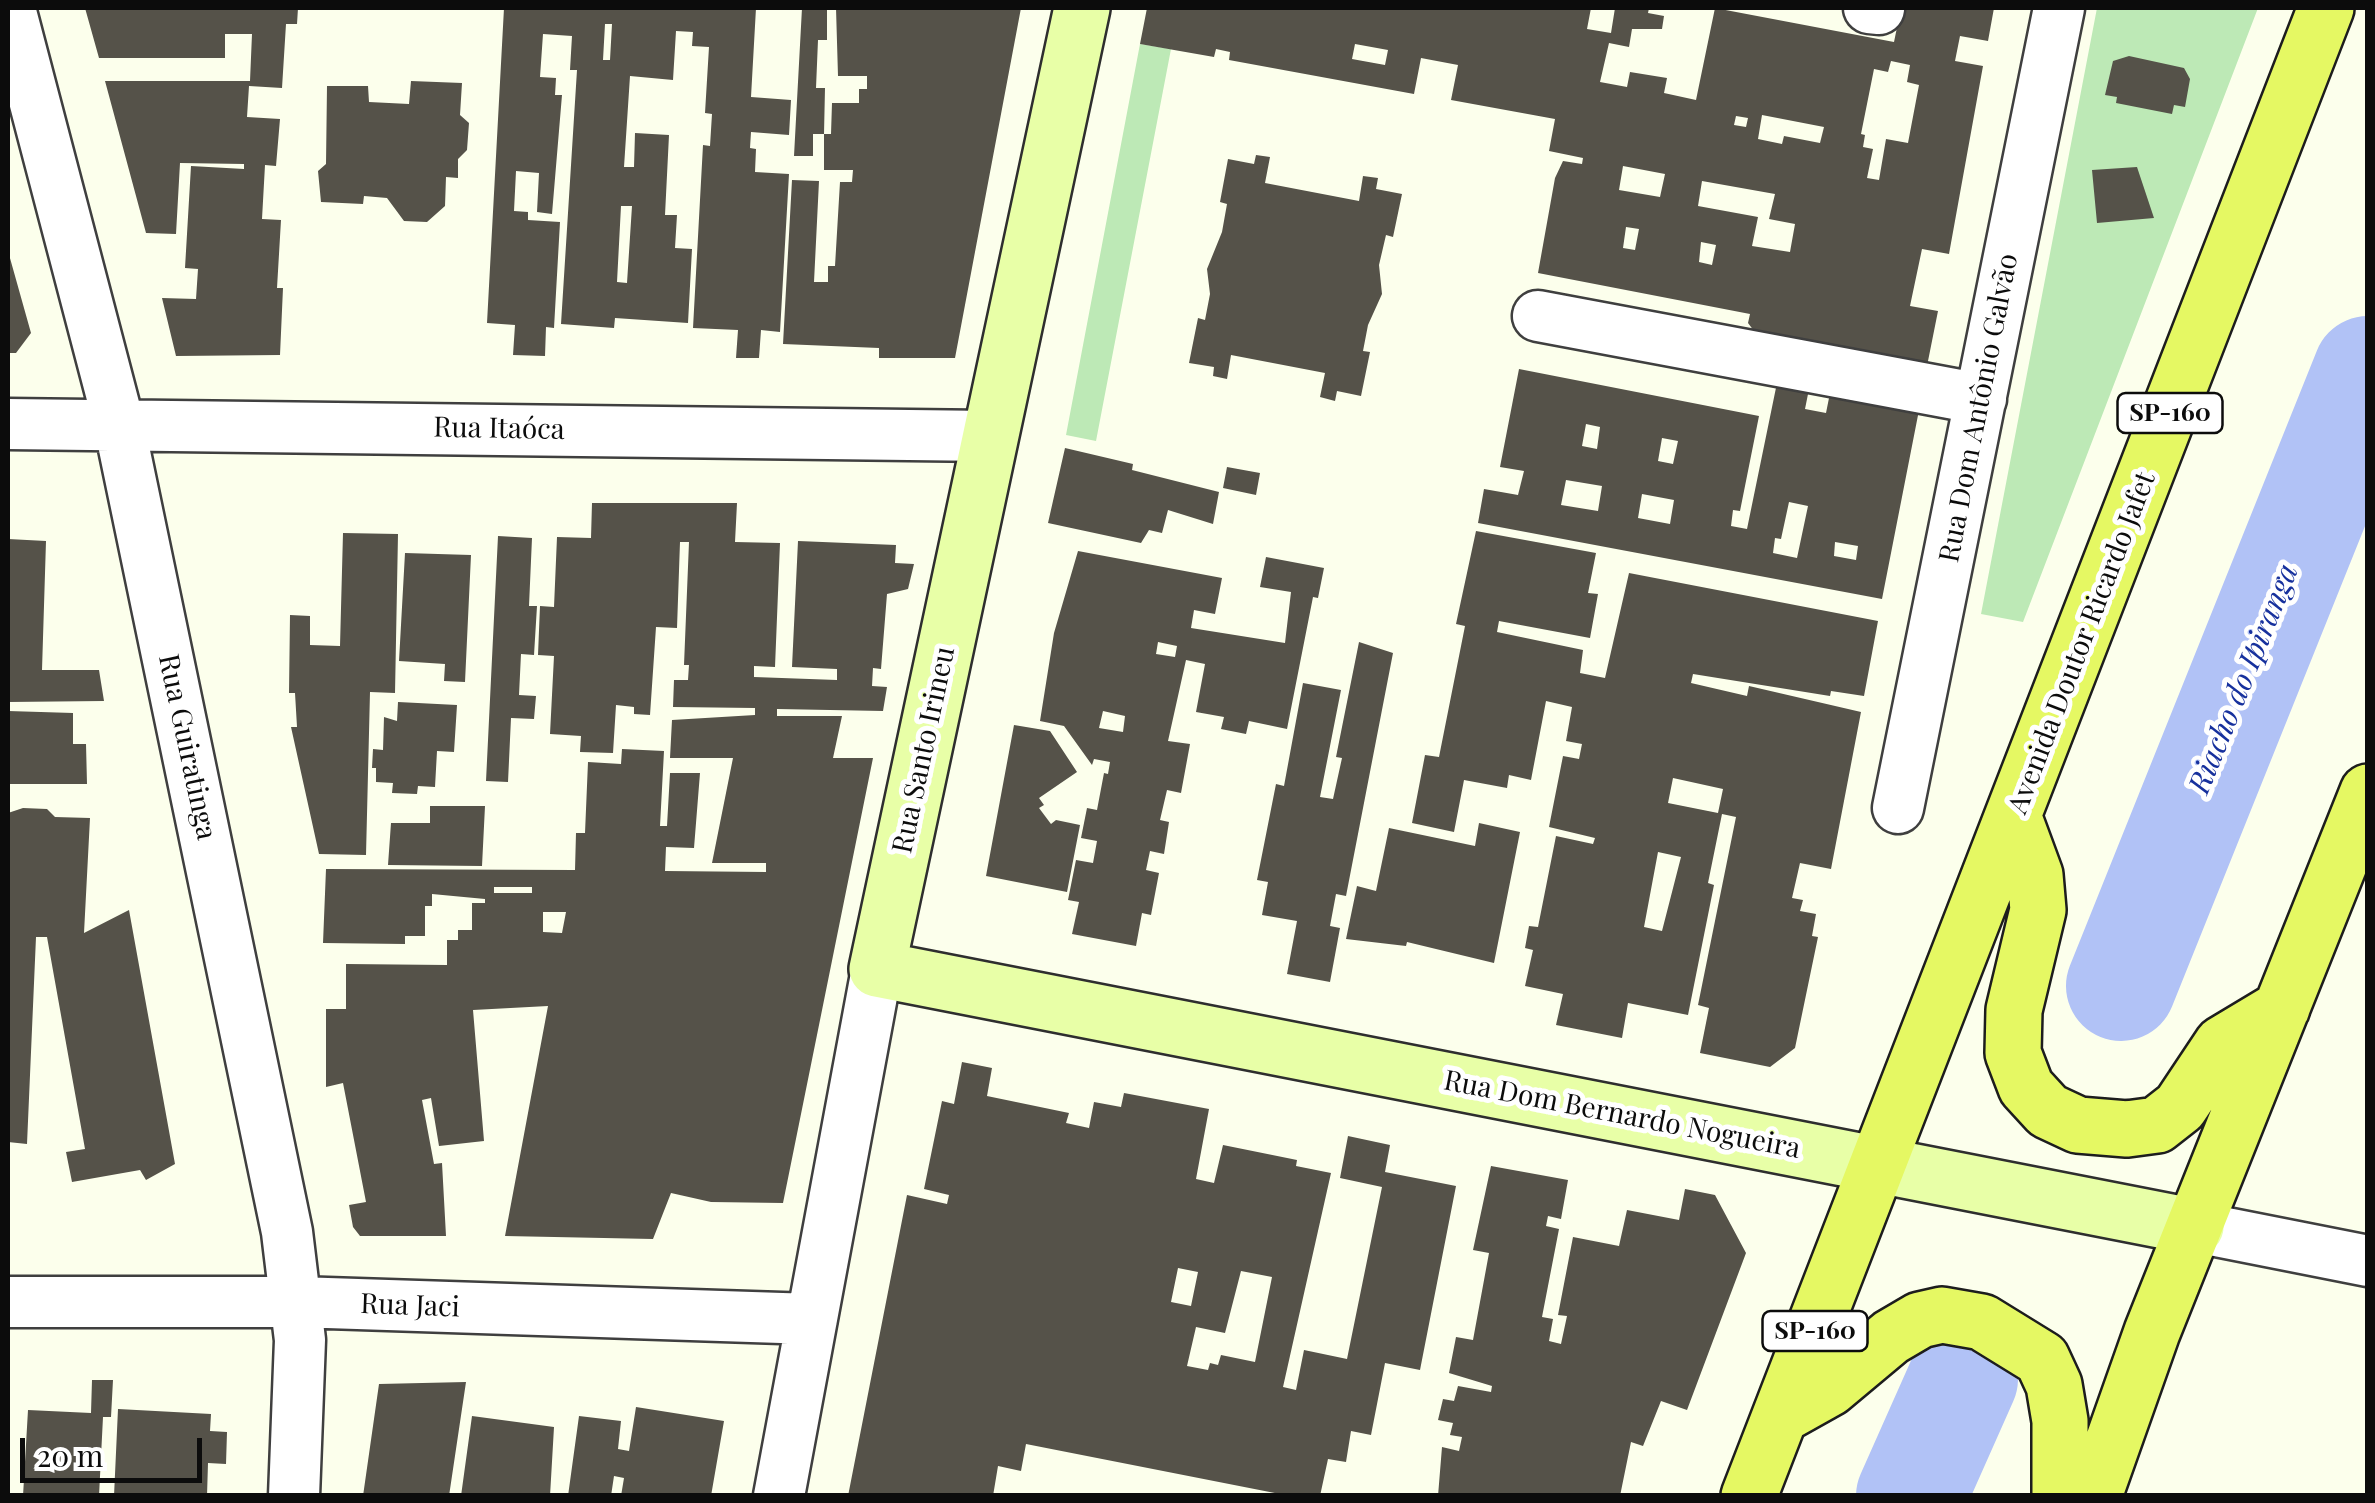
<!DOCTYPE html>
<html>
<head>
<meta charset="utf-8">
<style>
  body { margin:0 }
  #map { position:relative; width:2375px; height:1503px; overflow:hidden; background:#fcffec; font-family:"Playfair Display",serif }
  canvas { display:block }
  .frame { position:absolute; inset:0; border:10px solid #0c0c0c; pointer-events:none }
  .scale { position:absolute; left:20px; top:1438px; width:182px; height:45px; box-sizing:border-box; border:5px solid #0c0c0c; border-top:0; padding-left:12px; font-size:30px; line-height:35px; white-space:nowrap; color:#0c0c0c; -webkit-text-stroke:8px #fff; paint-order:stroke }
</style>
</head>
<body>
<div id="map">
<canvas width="2375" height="1503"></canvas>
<div class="frame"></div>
<div class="scale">20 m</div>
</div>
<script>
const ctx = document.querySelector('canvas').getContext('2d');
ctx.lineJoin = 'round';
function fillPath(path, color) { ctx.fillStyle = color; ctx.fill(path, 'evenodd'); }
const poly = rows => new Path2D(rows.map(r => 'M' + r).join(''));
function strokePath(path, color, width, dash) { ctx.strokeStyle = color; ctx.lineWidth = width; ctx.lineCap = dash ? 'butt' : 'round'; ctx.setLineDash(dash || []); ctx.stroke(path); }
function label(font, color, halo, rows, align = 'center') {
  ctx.font = font + ' "Playfair Display",serif'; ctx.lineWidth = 10; ctx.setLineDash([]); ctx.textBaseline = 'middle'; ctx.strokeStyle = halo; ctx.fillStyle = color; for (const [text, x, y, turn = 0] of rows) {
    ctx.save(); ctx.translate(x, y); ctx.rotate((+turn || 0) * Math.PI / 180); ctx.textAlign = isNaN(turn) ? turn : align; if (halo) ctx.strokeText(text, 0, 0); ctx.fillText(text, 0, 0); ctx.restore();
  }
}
fillPath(poly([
  [2097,8,2258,8,2023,622,1981,614],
  [1140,44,1171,49,1096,441,1066,435]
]), '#bde9b6');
strokePath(poly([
  [2121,986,2368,371],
  [1911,1496,1963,1379]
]), '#b1c2f6', 110);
fillPath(poly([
  [85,8,298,8,297,24,286,24,282,88,249,86,247,117,280,119,276,166,265,165,262,219,281,220,277,288,283,288,280,355,176,356,162,298,196,299,198,269,185,268,191,166,244,169,244,164,180,163,176,234,146,233,105,81,250,81,252,34,225,34,225,58,99,58],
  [504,8,756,8,751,97,791,100,789,135,751,132,750,148,756,149,755,172,789,174,780,332,761,330,759,358,736,358,738,330,693,328,703,145,710,146,712,114,705,113,709,47,692,46,693,32,676,31,673,80,630,76,624,167,634,167,635,133,669,135,665,215,677,215,675,248,692,249,688,323,615,318,614,328,561,324,577,70,570,70,572,36,543,34,540,77,556,78,555,95,562,95,552,214,537,212,539,173,516,171,514,211,528,212,528,220,560,222,554,328,546,327,545,356,513,355,515,325,487,323],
  [605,24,612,24,610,60,603,60],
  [621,206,632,206,627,283,617,282],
  [802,8,827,8,827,40,818,40,816,88,825,88,824,134,813,134,813,156,794,156],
  [836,8,1021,8,955,358,879,358,879,348,783,344,792,180,819,181,814,282,828,282,828,266,835,266,840,182,852,182,853,170,824,170,824,134,831,134,832,103,859,103,859,89,867,89,867,76,838,76],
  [1147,8,1591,8,1587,29,1611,33,1615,8,1649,8,1648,13,1664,16,1662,29,1632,29,1629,47,1609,43,1600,82,1627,87,1630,72,1667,78,1664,93,1696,100,1715,8,1894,42,1901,8,1994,8,1988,41,1960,36,1955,61,1983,66,1949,254,1922,249,1910,306,1938,311,1926,371,1760,339,1748,323,1750,314,1538,273,1555,178,1563,161,1582,164,1583,158,1549,151,1555,119,1451,100,1458,65,1421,58,1414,94,1229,60,1230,52,1216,49,1214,57,1140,44],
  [1355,44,1388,50,1385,65,1352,59],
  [1891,61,1910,65,1907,82,1919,85,1908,143,1886,139,1879,180,1867,178,1873,149,1863,147,1865,135,1861,134,1874,69,1888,72],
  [1762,115,1824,127,1820,143,1784,136,1782,144,1758,139],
  [1736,116,1748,118,1746,127,1734,125],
  [1623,166,1665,174,1660,197,1619,190],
  [1702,181,1775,194,1769,219,1795,224,1790,252,1752,246,1758,217,1698,206],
  [1626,227,1639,229,1635,250,1623,248],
  [1701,242,1716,245,1712,265,1699,262],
  [2129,56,2184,68,2190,79,2185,107,2174,105,2172,114,2116,103,2117,97,2105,95,2113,61],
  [411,81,462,83,460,115,469,123,467,150,458,159,458,178,446,177,445,206,427,222,404,221,387,198,364,196,363,204,321,202,318,171,326,164,327,86,368,86,369,102,409,104],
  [1256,155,1270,157,1265,183,1359,201,1363,176,1378,178,1376,189,1402,194,1393,237,1386,235,1379,265,1382,294,1368,325,1363,351,1370,352,1361,396,1337,391,1335,401,1320,397,1325,373,1231,355,1227,379,1213,376,1214,367,1189,363,1198,318,1205,320,1210,294,1207,269,1222,232,1227,204,1220,202,1228,159,1254,164],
  [2137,167,2154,218,2097,223,2092,170],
  [8,251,31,333,16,353,8,353],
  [1519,369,1759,416,1740,511,1733,510,1731,526,1747,529,1778,378,1810,384,1805,409,1826,413,1831,388,1920,405,1882,599,1478,523,1484,489,1518,495,1524,471,1500,467],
  [1586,424,1600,427,1597,449,1582,446],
  [1662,438,1678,441,1673,464,1658,461],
  [1566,480,1602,486,1598,511,1561,505],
  [1642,494,1674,500,1670,524,1638,518],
  [1789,502,1808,506,1797,558,1773,553,1775,538,1781,539],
  [1835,542,1858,546,1856,560,1834,556],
  [1065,448,1133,464,1132,470,1219,492,1213,524,1168,510,1162,533,1149,530,1141,543,1048,523],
  [1227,467,1260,473,1256,495,1223,488],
  [592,503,737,503,735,542,780,543,775,667,754,666,754,677,837,680,837,669,792,667,798,541,896,545,895,563,914,564,908,589,887,594,881,669,873,668,872,686,887,687,883,711,777,709,777,716,842,716,833,758,873,758,783,1203,711,1202,671,1193,653,1239,505,1236,548,1006,473,1010,484,1141,439,1146,431,1098,422,1100,434,1164,442,1163,446,1236,360,1236,353,1227,349,1205,366,1202,343,1083,326,1087,326,1009,346,1009,346,964,447,965,447,940,458,940,458,930,472,930,472,903,485,903,485,899,432,894,432,906,425,906,425,936,405,936,405,944,323,943,326,869,575,870,576,833,585,833,588,762,621,764,622,749,664,751,660,826,667,826,670,773,700,773,694,848,666,847,665,871,766,872,766,863,712,863,733,758,670,758,672,720,755,715,755,708,673,707,674,680,688,680,689,665,684,665,689,542,680,542,677,628,656,627,650,715,634,714,634,707,616,705,613,753,580,752,581,736,550,734,554,656,538,655,540,606,554,607,557,537,591,538],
  [494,887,532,887,532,893,494,893],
  [543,912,566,912,562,933,543,932],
  [1476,531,1596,553,1588,593,1598,594,1590,638,1499,621,1497,632,1583,650,1580,673,1605,678,1629,573,1878,621,1864,696,1831,691,1830,696,1693,674,1691,683,1747,696,1749,686,1861,712,1831,869,1800,863,1792,898,1803,900,1800,911,1816,914,1812,936,1818,937,1795,1048,1770,1067,1700,1053,1709,1008,1698,1005,1736,817,1722,814,1708,883,1714,885,1688,1015,1628,1003,1622,1038,1556,1025,1563,994,1525,986,1533,950,1525,948,1529,926,1538,927,1556,836,1593,844,1595,838,1549,827,1563,756,1579,759,1582,744,1566,741,1572,707,1546,701,1531,780,1509,775,1507,788,1464,780,1454,832,1412,823,1425,755,1439,757,1465,626,1456,624],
  [1673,778,1723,789,1718,813,1668,803],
  [1658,852,1681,857,1662,931,1644,927],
  [343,533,398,534,395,693,370,692,366,855,319,854,291,727,297,727,295,693,289,693,290,615,310,616,310,645,340,646],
  [498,536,532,538,529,606,537,606,534,655,521,654,519,695,536,696,534,719,511,718,508,782,486,781],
  [8,539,46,541,42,670,99,670,104,701,8,702],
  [1078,551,1222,578,1215,614,1194,610,1191,628,1285,643,1291,592,1260,587,1266,557,1324,568,1318,598,1313,597,1287,729,1249,721,1246,734,1221,729,1224,717,1196,712,1205,664,1186,660,1168,741,1190,744,1181,793,1167,790,1160,820,1169,822,1164,854,1150,851,1146,870,1159,873,1151,915,1142,913,1136,946,1072,934,1079,902,1068,900,1076,860,1093,863,1097,841,1081,838,1087,808,1097,810,1104,773,1108,774,1110,762,1094,759,1092,765,1064,726,1040,721,1054,633],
  [1158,642,1177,646,1175,657,1156,654],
  [1103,711,1125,716,1123,732,1099,728],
  [405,553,471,555,465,682,444,681,445,664,399,661],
  [1359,642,1393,653,1346,896,1336,894,1330,926,1340,928,1330,982,1287,974,1297,921,1262,915,1268,882,1257,880,1276,784,1284,786,1303,683,1341,690,1320,797,1333,799,1342,758,1336,757],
  [398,702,457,705,454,752,437,751,435,787,418,786,417,794,392,793,393,783,376,782,376,768,372,768,373,749,383,750,384,717,397,721],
  [8,711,73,713,73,744,86,744,87,784,8,784],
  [1014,725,1050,731,1077,772,1039,798,1044,805,1039,808,1051,824,1056,820,1080,825,1067,892,986,876],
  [430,806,485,806,482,866,388,865,391,823,430,823],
  [23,808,47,809,55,817,90,818,84,933,129,910,175,1164,146,1180,140,1170,72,1182,66,1152,85,1149,47,937,36,937,27,1144,8,1142,8,813],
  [1479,823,1520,832,1494,963,1407,942,1406,946,1346,939,1357,886,1376,891,1389,828,1475,846],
  [962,1062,992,1068,987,1096,1069,1113,1066,1123,1089,1128,1094,1102,1121,1107,1124,1093,1209,1109,1196,1179,1214,1183,1223,1145,1297,1160,1296,1166,1331,1173,1283,1387,1296,1390,1304,1350,1347,1359,1382,1187,1340,1178,1348,1136,1390,1145,1385,1172,1456,1186,1420,1370,1385,1363,1371,1435,1351,1431,1346,1462,1328,1459,1320,1496,1290,1496,1026,1444,1021,1471,998,1466,993,1496,848,1496,907,1195,947,1204,949,1195,924,1189,942,1101,954,1104],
  [1178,1268,1198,1272,1191,1306,1171,1302],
  [1241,1271,1272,1277,1255,1362,1221,1355,1218,1365,1210,1363,1208,1370,1187,1366,1196,1327,1225,1333],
  [1491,1166,1568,1180,1561,1219,1548,1216,1546,1226,1559,1229,1542,1317,1553,1319,1549,1341,1561,1344,1567,1316,1558,1315,1573,1237,1619,1246,1627,1210,1679,1220,1685,1189,1715,1195,1746,1253,1687,1410,1661,1401,1643,1446,1631,1442,1620,1496,1438,1496,1442,1447,1459,1451,1462,1437,1450,1435,1453,1423,1438,1420,1443,1399,1454,1401,1458,1386,1491,1392,1492,1386,1449,1373,1456,1337,1473,1340,1489,1253,1473,1250],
  [92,1380,113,1380,111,1417,103,1417,99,1496,23,1496,28,1410,91,1413],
  [466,1382,449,1496,363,1496,379,1384],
  [636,1407,724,1421,711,1496,621,1496,624,1478,614,1476,611,1496,568,1496,579,1416,621,1421,618,1449,629,1451],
  [118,1409,211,1414,210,1431,227,1432,226,1464,208,1463,207,1496,114,1496],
  [472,1416,554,1427,550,1496,461,1496]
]), '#555249');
const street = poly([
  [10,8,119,424,287,1232,300,1340,294,1496],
  [1869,8,1879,9],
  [1538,316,1981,399],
  [8,424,991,436],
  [1898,808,2059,8],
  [2196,1227,2368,1261],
  [8,1302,297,1302,812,1319],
  [779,1496,877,969]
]);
const secondary = poly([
  [1082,8,877,969,2196,1227]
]);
const primary = poly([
  [2014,818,2035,875,2038,910,2014,1010,2013,1053,2026,1087,2048,1111,2078,1125,2127,1129,2157,1125,2180,1107,2222,1044,2282,1008],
  [1780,1416,1830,1388,1891,1337,1920,1320,1942,1315,1982,1322,2042,1359,2054,1385,2060,1421,2060,1496],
  [1749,1496,2326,8],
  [2094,1496,2152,1332,2368,792]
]);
strokePath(street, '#3f3f3f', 55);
strokePath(secondary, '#2e2e2e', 60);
strokePath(primary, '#1d1d1d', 60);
strokePath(street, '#fff', 50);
strokePath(secondary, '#e8ffa7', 55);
strokePath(primary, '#e5f863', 55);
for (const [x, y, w] of [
  [2170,413,105],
  [1815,1331,105]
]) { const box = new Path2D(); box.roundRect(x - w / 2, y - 20, w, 40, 8); ctx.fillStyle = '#fff'; ctx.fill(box); strokePath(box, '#0c0c0c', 2.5); }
label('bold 25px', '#0c0c0c', null, [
  ["SP-160",2170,413],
  ["SP-160",1815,1331]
]);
label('28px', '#0c0c0c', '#fff', [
  ["Rua Dom Antônio Galvão",1979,408,-79],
  ["Rua Itaóca",499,429,1],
  ["Avenida Doutor Ricardo Jafet",2082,643,-69],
  ["Rua Guiratinga",187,747,78],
  ["Rua Santo Irineu",924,750,-78],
  ["Rua Dom Bernardo Nogueira",1622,1115,11],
  ["Rua Jaci",410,1306,2]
]);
label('italic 30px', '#17319d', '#fff', [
  ["Riacho do Ipiranga",2244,679,-68]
]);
</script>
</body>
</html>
